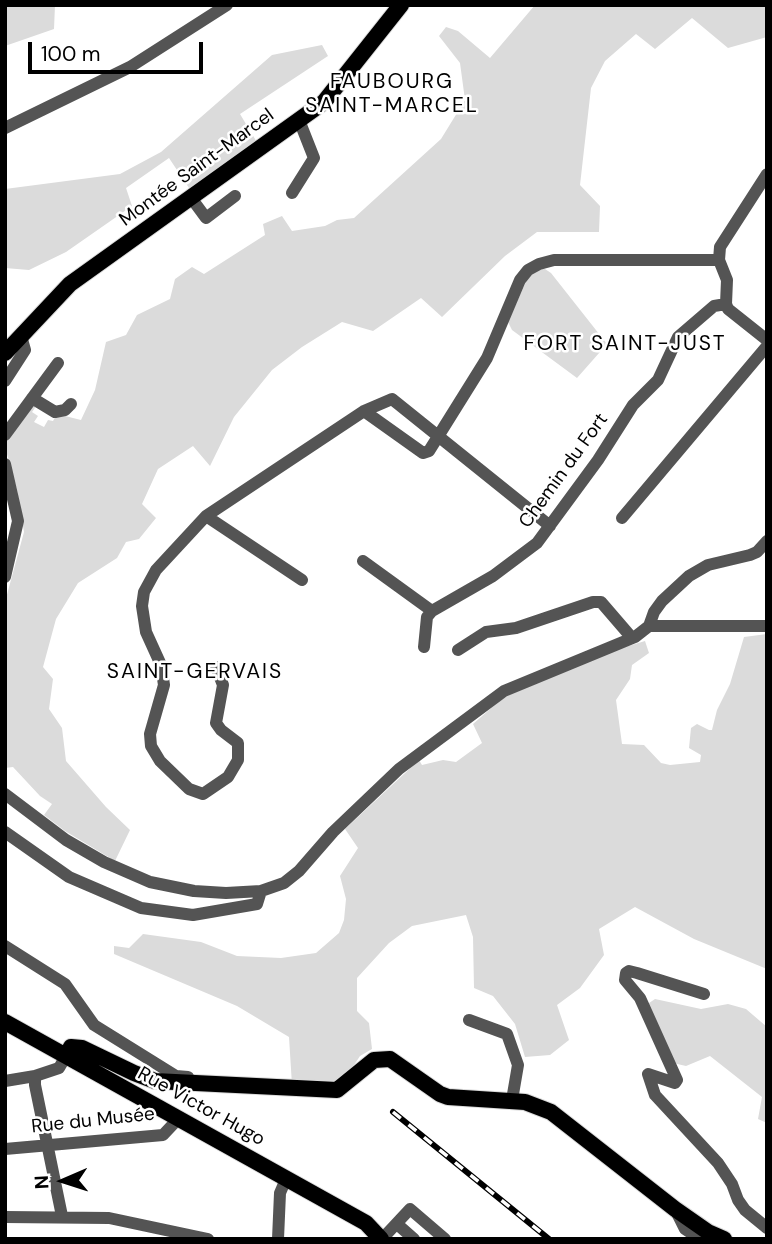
<!DOCTYPE html>
<html>
<head>
<meta charset="utf-8">
<style>
  body { margin:0 }
  #map { position:relative; width:772px; height:1244px; overflow:hidden; background:#fff; font-family:"DM Sans",sans-serif }
  canvas { display:block }
  .frame { position:absolute; inset:0; border:7px solid #000; pointer-events:none }
  .north { position:absolute; left:28px; top:1146px; width:70px; height:70px; -webkit-text-stroke:5px #fff; paint-order:stroke; rotate:267deg; font-size:19px; font-weight:700; line-height:28px; text-align:center; color:#000 }
  .north::after { content:''; display:block; margin:auto; width:24px; height:32px; background:#000; clip-path:polygon(50% 0,100% 100%,50% 72%,0 100%) }
  .scale { position:absolute; left:28px; top:42px; width:175px; height:32px; box-sizing:border-box; border:4px solid #000; border-top:0; padding-left:9px; font-size:21px; line-height:24px; white-space:nowrap; color:#000; -webkit-text-stroke:5px #fff; paint-order:stroke }
</style>
</head>
<body>
<div id="map">
<canvas width="772" height="1244"></canvas>
<div class="frame"></div>
<div class="north">N</div>
<div class="scale">100 m</div>
</div>
<script>
const ctx = document.querySelector('canvas').getContext('2d');
ctx.lineJoin = 'round';
function fillPath(path, color) { ctx.fillStyle = color; ctx.fill(path, 'evenodd'); }
const poly = rows => new Path2D(rows.map(r => 'M' + r).join(''));
function strokePath(path, color, width, dash) { ctx.strokeStyle = color; ctx.lineWidth = width; ctx.lineCap = dash ? 'butt' : 'round'; ctx.setLineDash(dash || []); ctx.stroke(path); }
function label(font, color, halo, rows, align = 'center') {
  ctx.font = font + ' "DM Sans",sans-serif'; ctx.lineWidth = 5; ctx.setLineDash([]); ctx.textBaseline = 'middle'; ctx.strokeStyle = halo; ctx.fillStyle = color; for (const [text, x, y, turn = 0] of rows) {
    ctx.save(); ctx.translate(x, y); ctx.rotate((+turn || 0) * Math.PI / 180); ctx.textAlign = isNaN(turn) ? turn : align; if (halo) ctx.strokeText(text, 0, 0); ctx.fillText(text, 0, 0); ctx.restore();
  }
}
fillPath(poly([
  [5,5,55,5,54,29,5,46],
  [535,5,767,5,767,37,728,48,692,18,655,49,636,34,605,61,591,88,580,185,600,206,599,232,537,232,505,256,442,317,421,298,373,331,342,322,302,347,272,370,234,417,210,466,193,446,158,469,142,504,156,518,139,539,126,542,117,558,78,583,56,619,43,667,53,679,49,709,62,728,66,761,106,807,130,830,115,861,65,831,44,815,52,804,40,796,13,767,5,768,5,602,24,532,17,490,5,447,5,437,30,404,37,405,32,412,38,416,34,422,44,427,48,420,53,421,57,414,81,420,95,390,106,342,126,335,137,315,170,299,175,279,192,267,204,274,265,235,263,224,282,216,292,231,325,226,337,220,354,218,441,139,465,100,460,63,439,36,446,27,458,31,490,58],
  [322,45,328,56,240,114,258,144,191,191,169,158,126,188,132,206,66,252,29,270,5,268,5,189,120,174,161,152,272,55],
  [542,267,551,273,607,344,577,378,512,330,508,322,528,277],
  [767,634,767,969,694,939,635,907,599,929,604,955,580,988,557,1005,569,1040,550,1055,525,1057,515,1024,493,996,474,988,473,937,466,915,412,926,389,943,357,978,357,1011,369,1023,372,1049,360,1056,350,1071,337,1082,292,1085,289,1037,237,1006,114,954,114,946,129,948,143,934,201,942,237,956,281,958,316,953,339,933,344,920,346,899,340,876,358,848,345,829,419,760,422,765,443,760,456,762,482,743,473,724,498,702,514,692,622,648,645,641,649,653,632,665,630,679,616,700,622,744,644,745,661,763,670,765,700,762,701,755,689,748,691,728,697,724,709,730,712,730,717,710,730,684,744,637],
  [655,999,701,1009,728,1004,746,1009,767,1027,767,1123,758,1119,762,1097,710,1056,686,1066,673,1063,646,1005]
]), '#dbdbdb');
const major = poly([
  [5,353,70,284,324,102,401,5],
  [5,1022,366,1223,381,1239],
  [66,1056,71,1047,82,1048,134,1073,155,1081,337,1090,374,1060,390,1059,440,1094,448,1097,525,1102,551,1112,675,1209,708,1232,724,1239]
]);
strokePath(major, '#dbdbdb', 18);
strokePath(poly([
  [5,128,130,67,227,5],
  [767,174,720,247,719,260,727,280,726,304,728,309,767,340],
  [292,193,314,158,299,120],
  [192,199,206,218,235,196],
  [5,381,25,350,21,336],
  [32,398,55,412,65,410,71,404],
  [364,411,423,453,429,451,487,358,520,280,528,270,539,264,554,260,719,260],
  [5,435,58,363],
  [5,464,18,521,5,577],
  [206,516,302,580],
  [622,518,767,346],
  [363,561,432,611],
  [649,626,654,612,662,601,689,576,708,565,750,555,757,552,767,541],
  [424,647,427,617,432,611,493,576,537,543,598,460,633,405,658,380,678,337,714,306,726,304],
  [458,650,486,632,516,628,593,602,601,602,632,638],
  [216,667,223,685,216,723,221,730,238,743,238,760,228,777,203,794,189,789,160,761,151,746,150,734,164,685,161,665,146,632,142,606,144,592,156,570,206,516,364,411,392,399,550,526],
  [5,794,66,840,104,862,150,882,194,891,226,893,261,891,284,883,299,871,333,832,399,769,504,691,635,637,649,626,767,626],
  [5,832,69,877,141,908,193,915,257,904,261,891],
  [5,946,65,984,94,1025,176,1076,188,1077],
  [704,994,637,973,629,971,626,973,625,980,640,998,677,1080,675,1083,648,1074,655,1095,718,1163,732,1184,738,1200,745,1210,767,1228],
  [469,1020,507,1034,518,1065,512,1100],
  [35,1076,35,1085,62,1216],
  [5,1081,35,1076,59,1068,66,1056],
  [5,1149,163,1135,178,1119],
  [676,1211,685,1229,700,1239],
  [5,1217,109,1218,208,1239],
  [397,1224,414,1239],
  [278,1239,280,1193,286,1179],
  [382,1239,410,1209,445,1239]
]), '#545454', 12);
strokePath(major, '#000', 16);
const rail = poly([
  [393,1112,549,1239]
]);
strokePath(rail, '#000', 6);
strokePath(rail, '#fff', 3.5, [10]);
label('19px', '#000', '#fff', [
  ["Montée Saint-Marcel",197,168,-36],
  ["Chemin du Fort",564,471,-54],
  ["Rue Victor Hugo",201,1107,29],
  ["Rue du Musée",93,1121,-6]
]);
ctx.letterSpacing = '2px';
label('21px', '#000', '#fff', [
  ["FAUBOURG",392,82],
  ["SAINT-MARCEL",392,106],
  ["FORT SAINT-JUST",625,344],
  ["SAINT-GERVAIS",195,672]
]);
ctx.letterSpacing = '0px';
</script>
</body>
</html>
